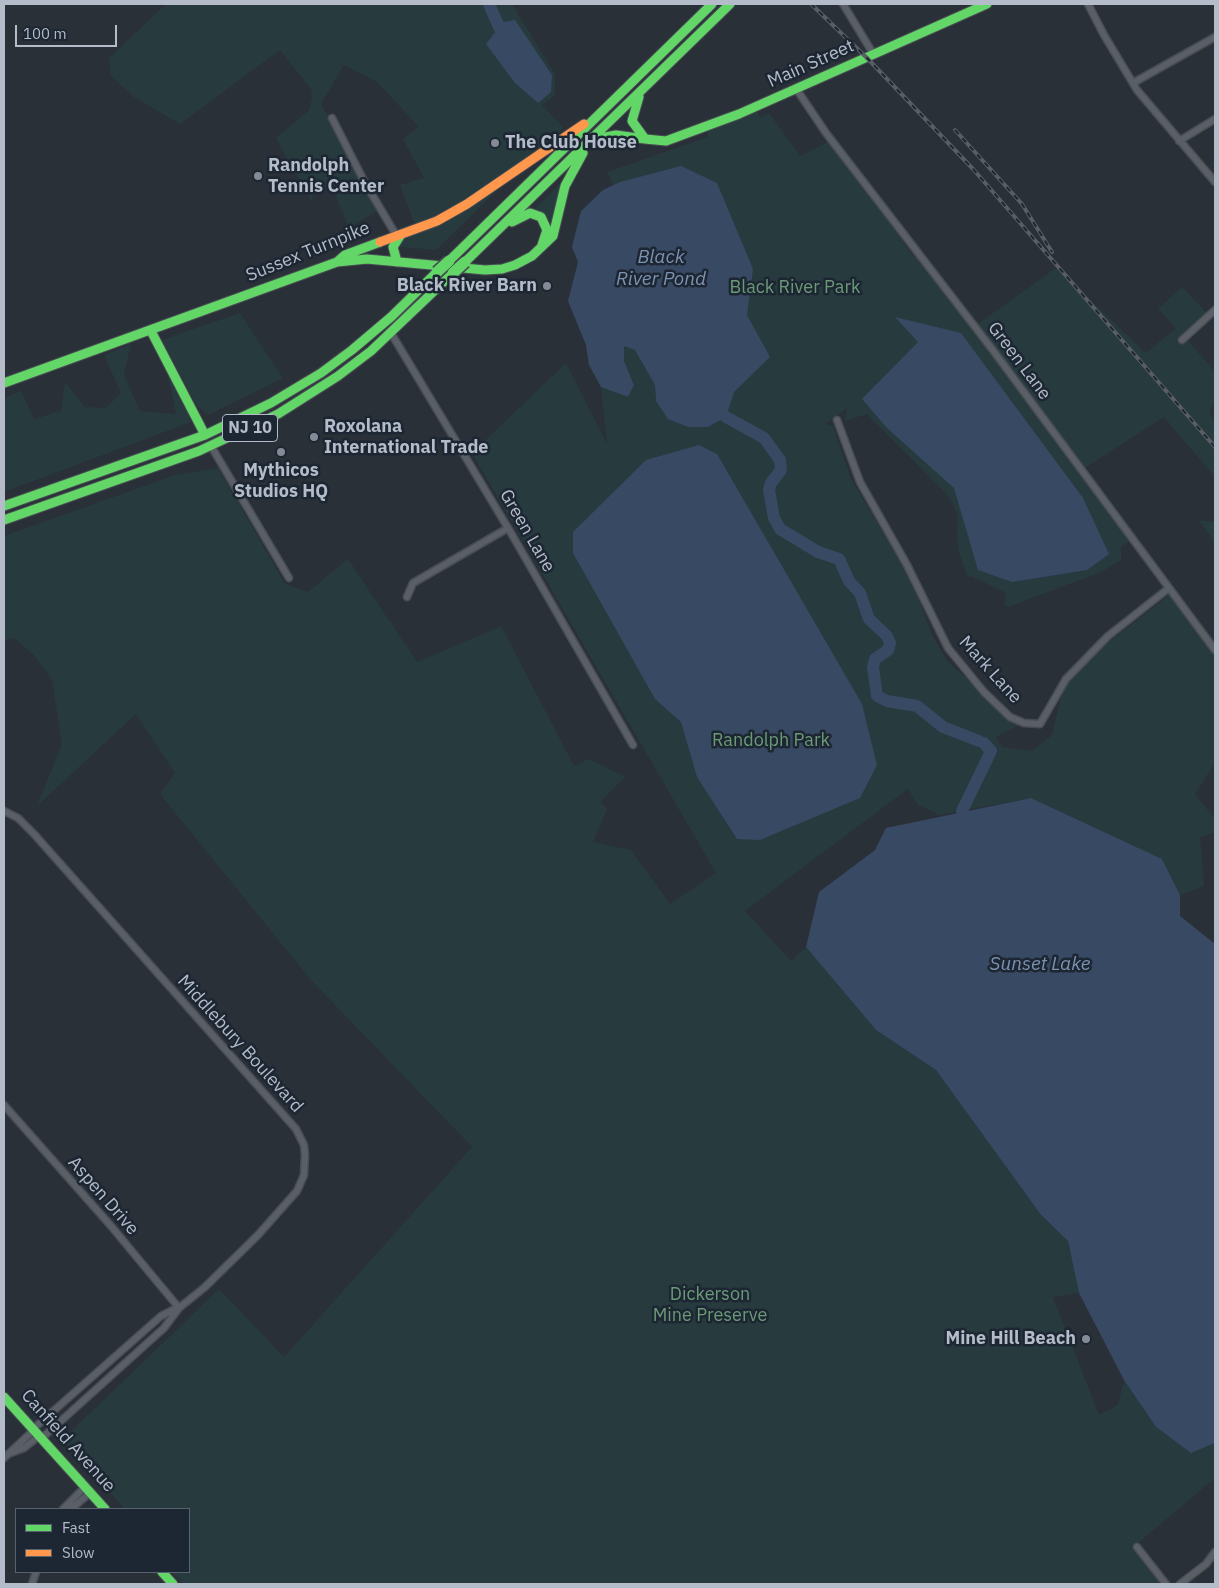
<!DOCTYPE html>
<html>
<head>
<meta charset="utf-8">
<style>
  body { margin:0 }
  #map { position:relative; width:1219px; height:1588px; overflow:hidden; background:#2a3038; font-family:"IBM Plex Sans",sans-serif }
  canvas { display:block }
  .frame { position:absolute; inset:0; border:5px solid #b4bcc9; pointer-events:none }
  .legend { position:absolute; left:15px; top:1508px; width:175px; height:65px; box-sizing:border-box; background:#1d2633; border:1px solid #59626f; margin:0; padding:6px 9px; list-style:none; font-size:15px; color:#b4bcc9 }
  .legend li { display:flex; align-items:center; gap:10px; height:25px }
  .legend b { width:25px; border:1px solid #59626f }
  .scale { position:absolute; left:15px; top:25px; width:102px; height:22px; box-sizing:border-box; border:2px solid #b4bcc9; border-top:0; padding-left:6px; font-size:15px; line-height:18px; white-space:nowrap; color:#b4bcc9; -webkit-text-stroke:4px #1d2633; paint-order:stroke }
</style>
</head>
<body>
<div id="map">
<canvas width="1219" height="1588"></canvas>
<div class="frame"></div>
<ul class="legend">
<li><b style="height:6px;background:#63d668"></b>Fast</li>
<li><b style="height:6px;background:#ff974d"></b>Slow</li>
</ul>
<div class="scale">100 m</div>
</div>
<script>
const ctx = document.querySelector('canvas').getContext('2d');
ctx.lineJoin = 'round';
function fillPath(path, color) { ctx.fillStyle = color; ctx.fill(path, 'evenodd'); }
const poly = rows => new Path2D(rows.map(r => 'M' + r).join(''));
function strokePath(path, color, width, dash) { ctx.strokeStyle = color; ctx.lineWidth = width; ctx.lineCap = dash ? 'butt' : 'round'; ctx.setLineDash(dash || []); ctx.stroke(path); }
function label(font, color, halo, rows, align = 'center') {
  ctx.font = font + ' "IBM Plex Sans",sans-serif'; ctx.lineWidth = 5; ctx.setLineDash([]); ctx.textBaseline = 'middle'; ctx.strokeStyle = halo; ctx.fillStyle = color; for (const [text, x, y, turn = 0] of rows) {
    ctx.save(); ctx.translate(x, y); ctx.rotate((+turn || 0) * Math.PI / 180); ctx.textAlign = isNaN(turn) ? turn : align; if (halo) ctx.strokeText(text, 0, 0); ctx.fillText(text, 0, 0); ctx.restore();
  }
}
fillPath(poly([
  [166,4,512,4,555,74,555,95,542,105,563,127,554,140,512,176,436,250,380,245,417,230,400,185,424,178,403,139,419,127,376,81,344,65,321,104,378,210,349,228,332,187,314,189,312,202,276,138,309,110,312,99,311,89,280,50,180,124,134,97,111,76,109,58],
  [757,111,760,117,769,113,800,156,828,142,832,143,914,257,916,256,972,328,1056,268,1146,353,1176,328,1158,309,1182,287,1209,315,1184,336,1215,372,1215,398,1209,414,1215,422,1215,477,1164,417,1080,471,1129,541,1121,547,1121,560,1101,572,1008,607,1005,605,1006,593,971,576,968,577,959,553,957,535,958,515,950,498,867,414,845,421,847,408,825,424,833,426,851,479,913,582,932,635,947,661,1019,725,996,737,1002,747,1032,751,1052,735,1066,675,1171,594,1215,654,1215,763,1195,794,1215,819,1215,832,1200,838,1204,886,1180,895,1162,859,1031,798,940,815,918,805,908,789,745,911,791,961,806,947,876,1030,936,1070,1041,1215,1068,1241,1079,1293,1053,1297,1099,1415,1118,1405,1124,1380,1156,1427,1191,1453,1215,1443,1215,1478,1137,1544,1167,1584,184,1584,172,1572,189,1572,189,1509,125,1509,62,1440,219,1289,284,1357,472,1147,310,979,160,794,175,773,136,714,37,806,62,744,52,680,35,656,14,638,4,641,4,536,175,475,218,468,285,584,308,592,348,559,417,662,501,626,574,766,589,759,625,777,600,802,607,809,593,842,631,850,670,904,716,873,472,453,566,363,607,444,601,387,628,397,634,385,624,361,624,345,636,350,655,385,656,401,728,410,607,172,708,137,707,130],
  [565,179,551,225,545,215,535,208],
  [240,313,283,378,208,415,197,406,162,340],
  [131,344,124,375,140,411,176,414,168,376,187,411,191,422,4,492,4,398,21,391,34,419,61,411,65,382,85,407,106,408,121,393,104,355],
  [1198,520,1215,522,1215,542]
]), '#273a3e');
fillPath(poly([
  [515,20,552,75,551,92,538,103,515,83,486,44,503,22],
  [681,166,717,183,753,269,747,315,770,357,734,392,726,417,708,427,688,427,668,419,656,401,655,385,635,350,624,346,624,361,634,385,628,397,601,387,589,365,586,345,568,301,578,262,572,247,581,211,603,190,620,182],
  [895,317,961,333,1083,498,1109,554,1087,570,1012,582,978,570,954,488,887,428,862,399,918,342],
  [699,445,717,454,862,704,877,765,860,798,760,840,737,839,697,777,681,722,655,699,573,553,573,532,646,460],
  [1031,798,1162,859,1180,895,1180,916,1215,944,1215,1443,1191,1453,1156,1427,1124,1380,1079,1293,1068,1241,1041,1215,936,1070,876,1030,806,947,819,892,875,850,886,828]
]), '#384963');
strokePath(poly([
  [489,4,499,27],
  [726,417,764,438,780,460,781,470,771,483,769,490,774,518,780,529,818,552,839,559,849,581,860,593,869,619,887,636,890,643,888,650,875,659,873,667,877,696,887,701,917,706,943,727,979,741],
  [962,811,991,751,984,743]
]), '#384963', 12);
const street = poly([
  [843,4,874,55],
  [1088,4,1104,35,1137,90,1215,182],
  [1133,83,1215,37],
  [797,90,826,133,992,349,1215,650],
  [332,118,364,181,396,235],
  [1179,141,1215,119],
  [391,333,511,533,633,745],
  [1182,340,1215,310],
  [837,420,860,482,907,565,948,648,984,692,1010,717,1024,723,1040,724,1066,679,1108,636,1169,588],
  [211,446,289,578],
  [407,597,413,583,508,528],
  [4,811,18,818,34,834,296,1129,304,1145,305,1155,304,1175,297,1191,258,1235,205,1287,179,1308,164,1328,42,1438],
  [4,1105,111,1226,179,1308],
  [33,1429,161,1316,177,1308],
  [8,1454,24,1448,39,1436],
  [4,1458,34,1430],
  [63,1509,86,1486],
  [71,1509,91,1492],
  [1137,1547,1166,1584],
  [32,1584,36,1572],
  [1180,1584,1206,1564,1215,1552]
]);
const fast = poly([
  [639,97,632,121,645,139],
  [645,139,666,141,739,114,987,4],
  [590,140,616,135,645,139],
  [512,222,530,213,541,217,547,230,542,245],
  [449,261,712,4],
  [337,262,367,259,485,270,502,269,515,265,532,256,553,236,565,186,583,153],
  [397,262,393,247,400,236],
  [465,262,730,4],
  [151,331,205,435],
  [4,383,337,262,345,255,380,242],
  [4,506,205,435,271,403,321,373,352,350,391,317,437,272],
  [4,520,199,451,278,414,338,376,371,351,453,273],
  [4,1397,105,1509],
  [162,1572,173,1584]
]);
const slow = poly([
  [380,242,437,221,467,204,584,124]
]);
strokePath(street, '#484c53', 9);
strokePath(fast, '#484c53', 11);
strokePath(slow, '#484c53', 11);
strokePath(street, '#5a5e66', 6);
strokePath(fast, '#63d668', 9);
strokePath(slow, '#ff974d', 9);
const rail = poly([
  [811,4,867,58,973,169,1215,447],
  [955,130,1022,204,1052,252]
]);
strokePath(rail, '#595d64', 4);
strokePath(rail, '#1d2633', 2, [5.5]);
const fastBridge = poly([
  [437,272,449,261],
  [453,273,465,262]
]);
strokePath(fastBridge, '#474c53', 14, []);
strokePath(fastBridge, '#63d668', 11);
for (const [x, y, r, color] of [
  [495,143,5,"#848b96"],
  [258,176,5,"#848b96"],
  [547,286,5,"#848b96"],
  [314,437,5,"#848b96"],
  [281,452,5,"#848b96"],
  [1086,1339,5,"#848b96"]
]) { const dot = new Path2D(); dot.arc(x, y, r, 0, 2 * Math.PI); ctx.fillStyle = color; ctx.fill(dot); strokePath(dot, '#1d2633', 2); }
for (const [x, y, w] of [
  [250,428,55]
]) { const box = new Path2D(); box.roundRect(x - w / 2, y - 13.5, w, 27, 4); ctx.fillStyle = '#1d2633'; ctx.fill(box); strokePath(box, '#b4bcc9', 1); }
label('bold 16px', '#b4bcc9', null, [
  ["NJ 10",250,428]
]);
label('18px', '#b4bcc9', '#1d2633', [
  ["Main Street",811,64,-24],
  ["Sussex Turnpike",308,252,-22],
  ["Green Lane",1019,361,53],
  ["Green Lane",527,531,60],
  ["Mark Lane",990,670,48],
  ["Middlebury Boulevard",240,1044,48],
  ["Aspen Drive",103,1196,49],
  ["Canfield Avenue",68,1441,48]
]);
label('bold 18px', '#b4bcc9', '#1d2633', [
  ["The Club House",505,143],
  ["Randolph",268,166],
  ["Tennis Center",268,187],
  ["Black River Barn",537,286,"right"],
  ["Roxolana",324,427],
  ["International Trade",324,448],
  ["Mythicos",281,471,"center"],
  ["Studios HQ",281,492,"center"],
  ["Mine Hill Beach",1076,1339,"right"]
], 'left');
label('18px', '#6b9a76', '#1d2633', [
  ["Black River Park",795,288],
  ["Randolph Park",771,741],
  ["Dickerson",710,1295],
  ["Mine Preserve",710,1316]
]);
label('italic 19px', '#7c92b1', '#1d2633', [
  ["Black",661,258],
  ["River Pond",661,280],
  ["Sunset Lake",1040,965]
]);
</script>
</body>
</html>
